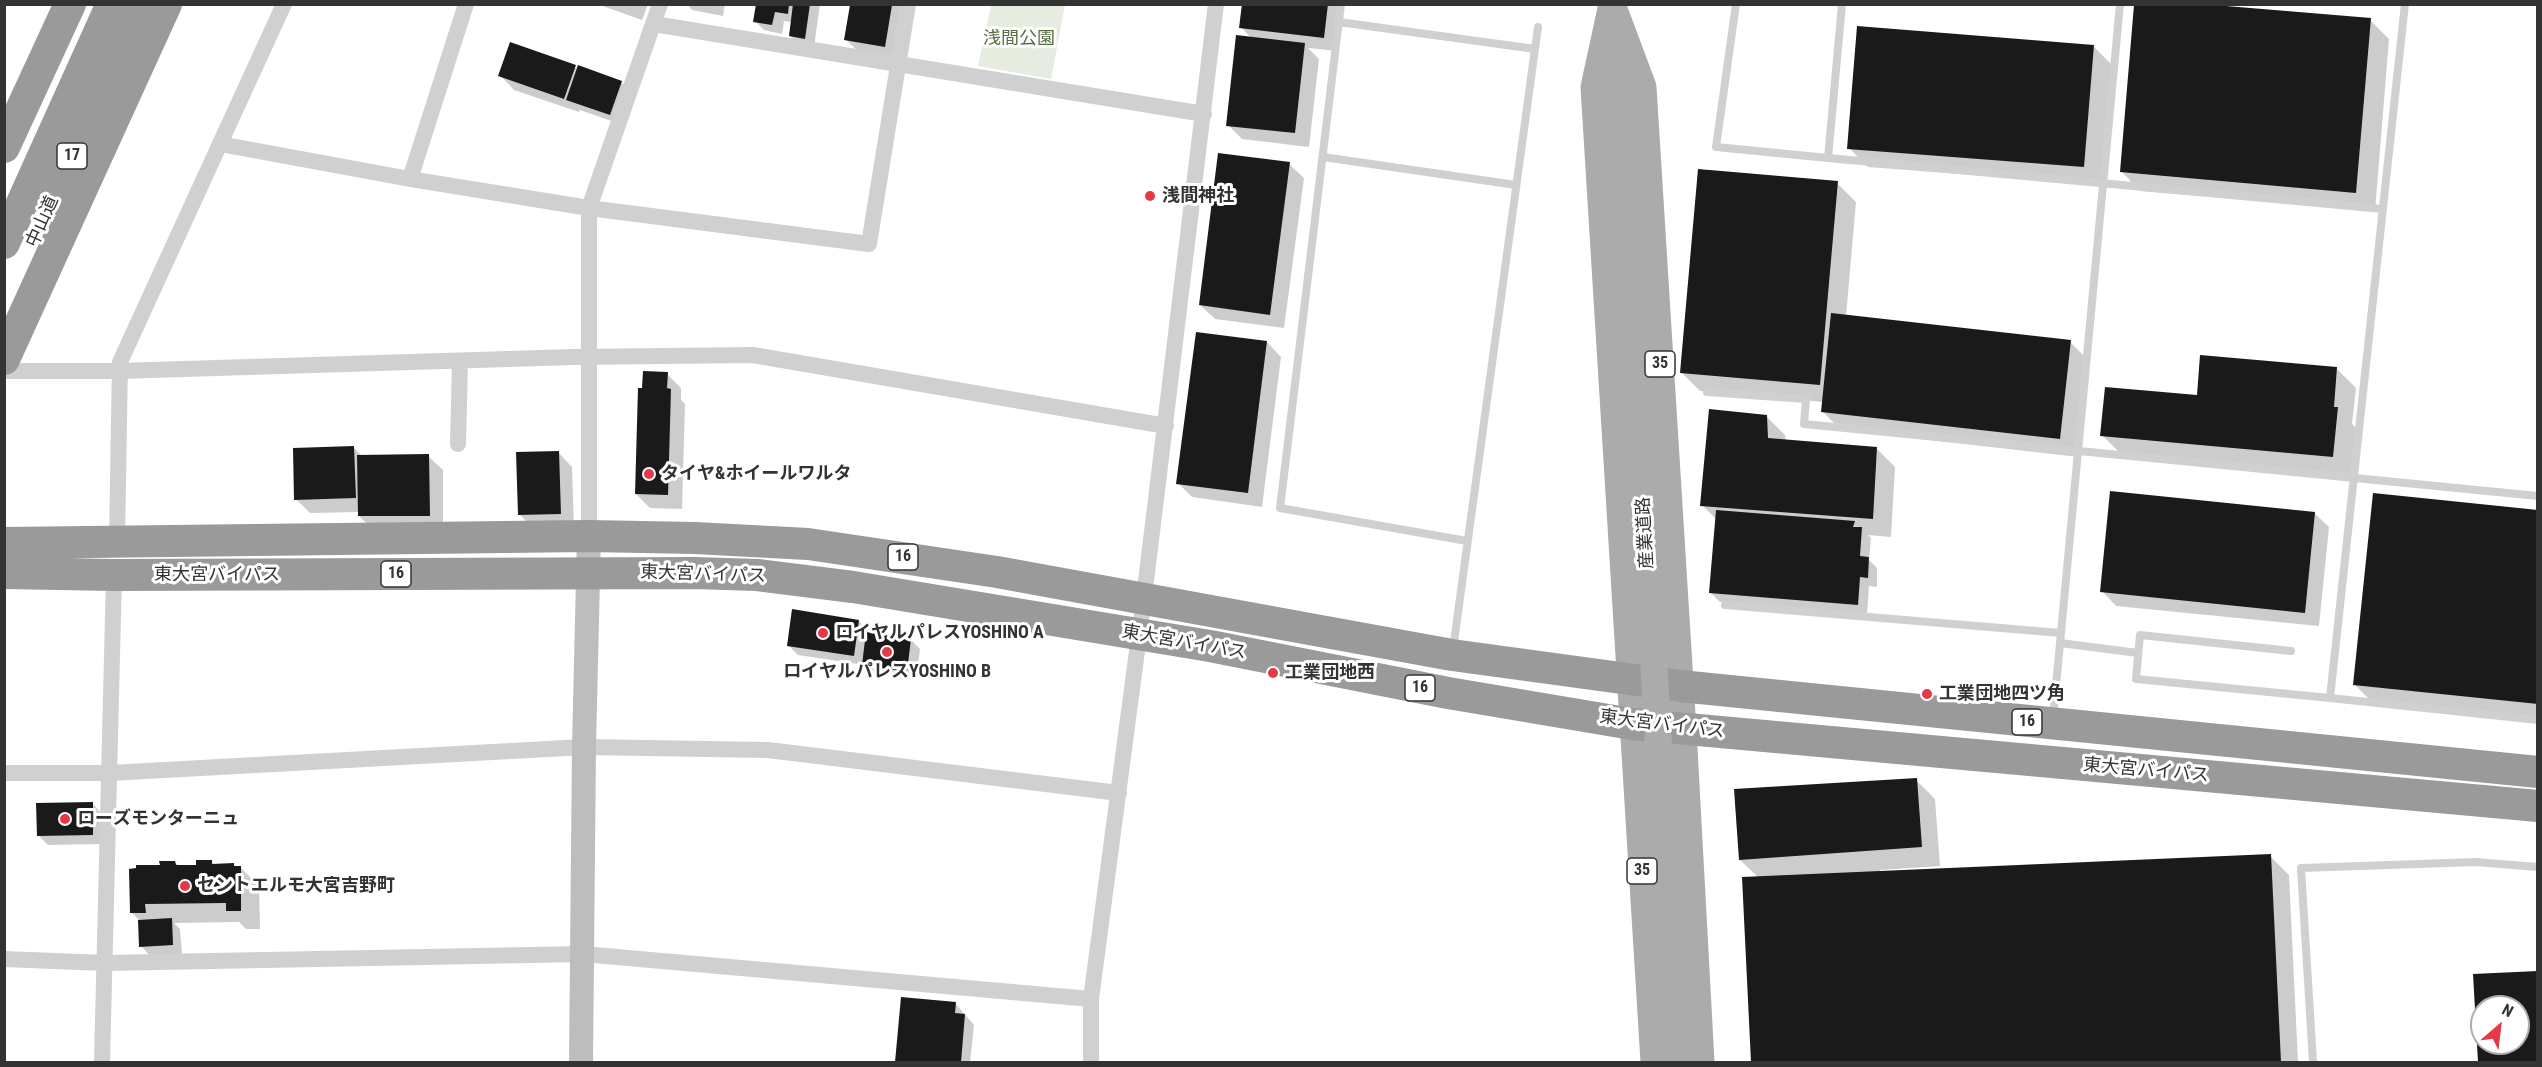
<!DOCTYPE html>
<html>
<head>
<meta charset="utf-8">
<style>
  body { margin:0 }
  #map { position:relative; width:2542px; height:1067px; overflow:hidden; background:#fff; font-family:"Roboto Condensed",sans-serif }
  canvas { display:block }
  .frame { position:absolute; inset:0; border:6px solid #333; pointer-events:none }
  .north { position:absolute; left:2470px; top:995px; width:60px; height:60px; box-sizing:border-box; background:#fff; border:2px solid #adadad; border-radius:50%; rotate:28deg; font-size:16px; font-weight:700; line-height:24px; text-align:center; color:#333 }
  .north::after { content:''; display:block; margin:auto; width:21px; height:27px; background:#e63946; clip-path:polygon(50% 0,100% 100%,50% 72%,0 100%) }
</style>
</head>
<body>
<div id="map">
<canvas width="2542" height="1067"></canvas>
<div class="frame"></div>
<div class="north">N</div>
</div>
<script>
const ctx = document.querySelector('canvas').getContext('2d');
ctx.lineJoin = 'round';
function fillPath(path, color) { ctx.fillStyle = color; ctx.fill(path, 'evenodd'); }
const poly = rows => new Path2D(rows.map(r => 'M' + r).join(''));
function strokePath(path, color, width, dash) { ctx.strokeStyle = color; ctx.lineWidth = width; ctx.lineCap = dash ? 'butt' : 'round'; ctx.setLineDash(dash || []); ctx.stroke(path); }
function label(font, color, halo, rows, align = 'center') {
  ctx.font = font + ' "Roboto Condensed","Noto Sans JP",sans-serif'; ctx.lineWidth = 6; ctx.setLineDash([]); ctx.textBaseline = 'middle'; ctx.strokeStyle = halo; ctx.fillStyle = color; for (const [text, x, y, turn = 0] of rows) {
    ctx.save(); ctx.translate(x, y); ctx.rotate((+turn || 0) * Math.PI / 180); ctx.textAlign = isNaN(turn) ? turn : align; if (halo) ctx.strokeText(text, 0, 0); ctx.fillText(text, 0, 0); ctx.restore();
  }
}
fillPath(poly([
  [991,5,1065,5,1051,79,978,66]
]), '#e6ecdf');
fillPath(poly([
  [597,4,648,4,642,20],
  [687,4,725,4,723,16,692,10],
  [758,4,820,4,814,47,800,45,790,36,792,22,784,21,782,34,764,30,755,21],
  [851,4,908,4,899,60,860,53,845,39],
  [1243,4,1343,4,1338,51,1308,48,1319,59,1309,147,1242,139,1228,125,1252,39,1241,27],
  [2136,4,2197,4,2370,20,2389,39,2375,211,2140,191,2122,172],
  [511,44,578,69,621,82,631,92,620,124,580,110,579,112,514,90,500,75],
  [2093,46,2112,65,2103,185,1868,167,1849,148],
  [1289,164,1304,178,1284,328,1215,319,1200,305],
  [1837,183,1856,202,1846,316,2070,342,2089,361,2079,457,1841,430,1822,411,1823,402,1700,391,1681,372],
  [1267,342,1281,357,1262,507,1192,497,1178,483],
  [2337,369,2356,388,2352,424,2356,428,2352,475,2121,454,2102,435],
  [667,374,681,388,681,400,685,404,682,509,650,508,636,494,644,389],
  [1766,416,1785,435,1786,441,1876,448,1895,467,1891,537,1868,535,1871,538,1869,560,1877,568,1877,587,1869,586,1867,614,1720,602,1710,592,1717,520,1702,505],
  [354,448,362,456,428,456,443,470,443,529,374,530,359,516,359,512,310,513,296,499],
  [558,452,572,467,574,528,534,529,519,514],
  [2538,512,2538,721,2373,703,2354,684],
  [2314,513,2329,527,2319,626,2116,606,2102,591],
  [859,621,868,631,868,634,911,640,920,649,916,680,873,674,864,665,798,655,788,645],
  [1916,780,1935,799,1940,866,1880,870,1880,873,2270,856,2289,875,2298,1062,1752,1062,1744,879,1759,878,1740,860],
  [92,803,101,813,102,844,48,845,38,835],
  [211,861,215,865,233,865,240,867,259,886,260,929,246,929,239,922,174,923,180,929,182,954,150,956,141,946,139,920,131,912,162,866,175,862,179,866,198,866],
  [2538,972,2538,1062,2480,1062,2474,976],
  [2482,1007,2518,1007,2518,1043,2482,1043],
  [902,999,955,1003,974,1025,970,1062,896,1062]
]), '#0003');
fillPath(poly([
  [756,4,789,4,788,14,775,12,772,25,753,22],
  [793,4,810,4,805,39,789,36],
  [1242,4,1328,4,1324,38,1239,28],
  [850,5,892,5,885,47,844,40],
  [2134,5,2214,5,2371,18,2356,193,2120,172],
  [1857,26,2094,45,2084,167,1847,149],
  [1236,35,1305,43,1295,133,1226,126],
  [510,42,576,65,564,99,498,76],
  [578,65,622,81,610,115,566,100],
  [1218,153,1290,162,1270,315,1199,305],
  [1698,169,1838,181,1820,385,1680,373],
  [1831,313,2071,340,2060,439,1821,412],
  [1196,332,1267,341,1248,493,1176,484],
  [2200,355,2337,367,2334,407,2338,407,2333,457,2100,436,2105,387,2197,395],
  [643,371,668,372,667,388,671,389,668,495,635,494,638,388,642,388],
  [1709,409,1767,415,1768,438,1877,447,1873,519,1700,506],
  [354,446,356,498,294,500,293,448],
  [559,451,561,514,518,515,516,452],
  [429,454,430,516,358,516,357,455],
  [2110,491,2315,512,2305,613,2100,592],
  [2373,493,2538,510,2538,704,2353,685],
  [1716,510,1855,521,1853,527,1862,527,1860,556,1869,557,1868,578,1860,577,1858,605,1709,593],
  [792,609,859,620,854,656,787,646],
  [866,632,911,639,907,672,862,665],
  [1917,778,1922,847,1739,860,1734,789],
  [93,802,93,835,37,836,36,803],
  [2271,854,2281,1062,1751,1062,1742,877],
  [196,860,212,860,212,864,234,863,234,866,241,866,241,911,226,911,226,903,145,904,146,913,130,913,129,869,136,868,136,865,160,865,159,861,175,861,176,865,196,865],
  [172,918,173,945,139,947,138,920],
  [2538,971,2538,1062,2478,1062,2473,974],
  [2482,1007,2518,1007,2518,1043,2482,1043],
  [901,997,956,1002,955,1013,965,1014,961,1062,895,1062]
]), '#1a1a1a');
strokePath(poly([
  [1341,4,1280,508,1467,541],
  [1736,4,1716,147,1828,158],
  [1842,4,1828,158,2383,209],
  [2405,4,2330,698,2538,720],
  [1339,22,1535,49],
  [1323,157,1516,185],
  [1707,392,1806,399,1804,424,2538,496],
  [1725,605,2061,633],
  [2060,643,2138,653],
  [1453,649,1538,27],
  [2291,651,2140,635,2136,679,2330,698],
  [2053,718,2120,4],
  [2313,1062,2301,868,2476,862,2538,867]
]), '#d0d0d0', 8);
strokePath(poly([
  [654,24,1204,114],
  [220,144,410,179,589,208,869,244,908,4],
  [410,179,466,4],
  [4,371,119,371,573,357,753,355,1166,426],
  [458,444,460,361],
  [589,536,589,208,660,4],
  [117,543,120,362,284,4],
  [4,773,110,773,584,747,768,750,1119,793],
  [4,959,105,963,583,954,1091,999],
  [102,1062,114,575],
  [1091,1062,1091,999,1144,598,1216,4]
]), '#d0d0d0', 16);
strokePath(poly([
  [581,1062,584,747,589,536]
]), '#bdbdbd', 24);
strokePath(poly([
  [1612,4,1643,87,1683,730,1701,1062],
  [1612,4,1594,87,1654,1062],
  [1614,36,1635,343]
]), '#ababab', 27);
strokePath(poly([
  [4,147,70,4],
  [51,205,137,4],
  [4,243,112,4],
  [4,359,166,4],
  [4,543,589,536,695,538,808,544,997,572,1452,655,1680,686,2538,772],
  [4,573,114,575,694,573,757,575,853,587,1210,646,1448,693,1632,724,2538,806]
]), '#9a9a9a', 32);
strokePath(poly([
  [1635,343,1677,1062]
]), '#ababab', 27);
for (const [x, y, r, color] of [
  [1150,196,6,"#e63946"],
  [649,474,6,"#e63946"],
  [823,633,6,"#e63946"],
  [887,652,6,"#e63946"],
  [1273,673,6,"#e63946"],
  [1927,694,6,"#e63946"],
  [65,819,6,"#e63946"],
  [185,886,6,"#e63946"]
]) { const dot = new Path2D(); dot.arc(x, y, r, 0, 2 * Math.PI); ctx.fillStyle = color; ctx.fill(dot); strokePath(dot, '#fff', 2); }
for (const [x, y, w] of [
  [72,156,30],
  [1660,364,30],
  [903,557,30],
  [396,574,30],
  [1420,688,30],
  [2027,722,30],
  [1642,871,30]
]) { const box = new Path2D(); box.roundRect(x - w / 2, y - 13, w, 26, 4.5); ctx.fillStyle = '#fff'; ctx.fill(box); strokePath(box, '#333', 1.5); }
label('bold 16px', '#333', null, [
  ["17",72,156],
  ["35",1660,364],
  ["16",903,557],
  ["16",396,574],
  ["16",1420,688],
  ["16",2027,722],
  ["35",1642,871]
]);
label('18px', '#56703f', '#fff', [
  ["浅間公園",1019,39]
]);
label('bold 18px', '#333', '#fff', [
  ["浅間神社",1162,196],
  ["タイヤ&ホイールワルタ",661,474],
  ["ロイヤルパレスYOSHINO A",835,633],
  ["ロイヤルパレスYOSHINO B",887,672,"center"],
  ["工業団地西",1285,673],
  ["工業団地四ツ角",1939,694],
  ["ローズモンターニュ",77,819],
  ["セントエルモ大宮吉野町",197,886]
], 'left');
label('18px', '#333', '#fff', [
  ["中山道",43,222,-66],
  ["産業道路",1646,533,-93],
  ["東大宮バイパス",217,575],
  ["東大宮バイパス",703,575,2],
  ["東大宮バイパス",1184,643,10],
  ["東大宮バイパス",1662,725,7],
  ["東大宮バイパス",2146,771,5]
]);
</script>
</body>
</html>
